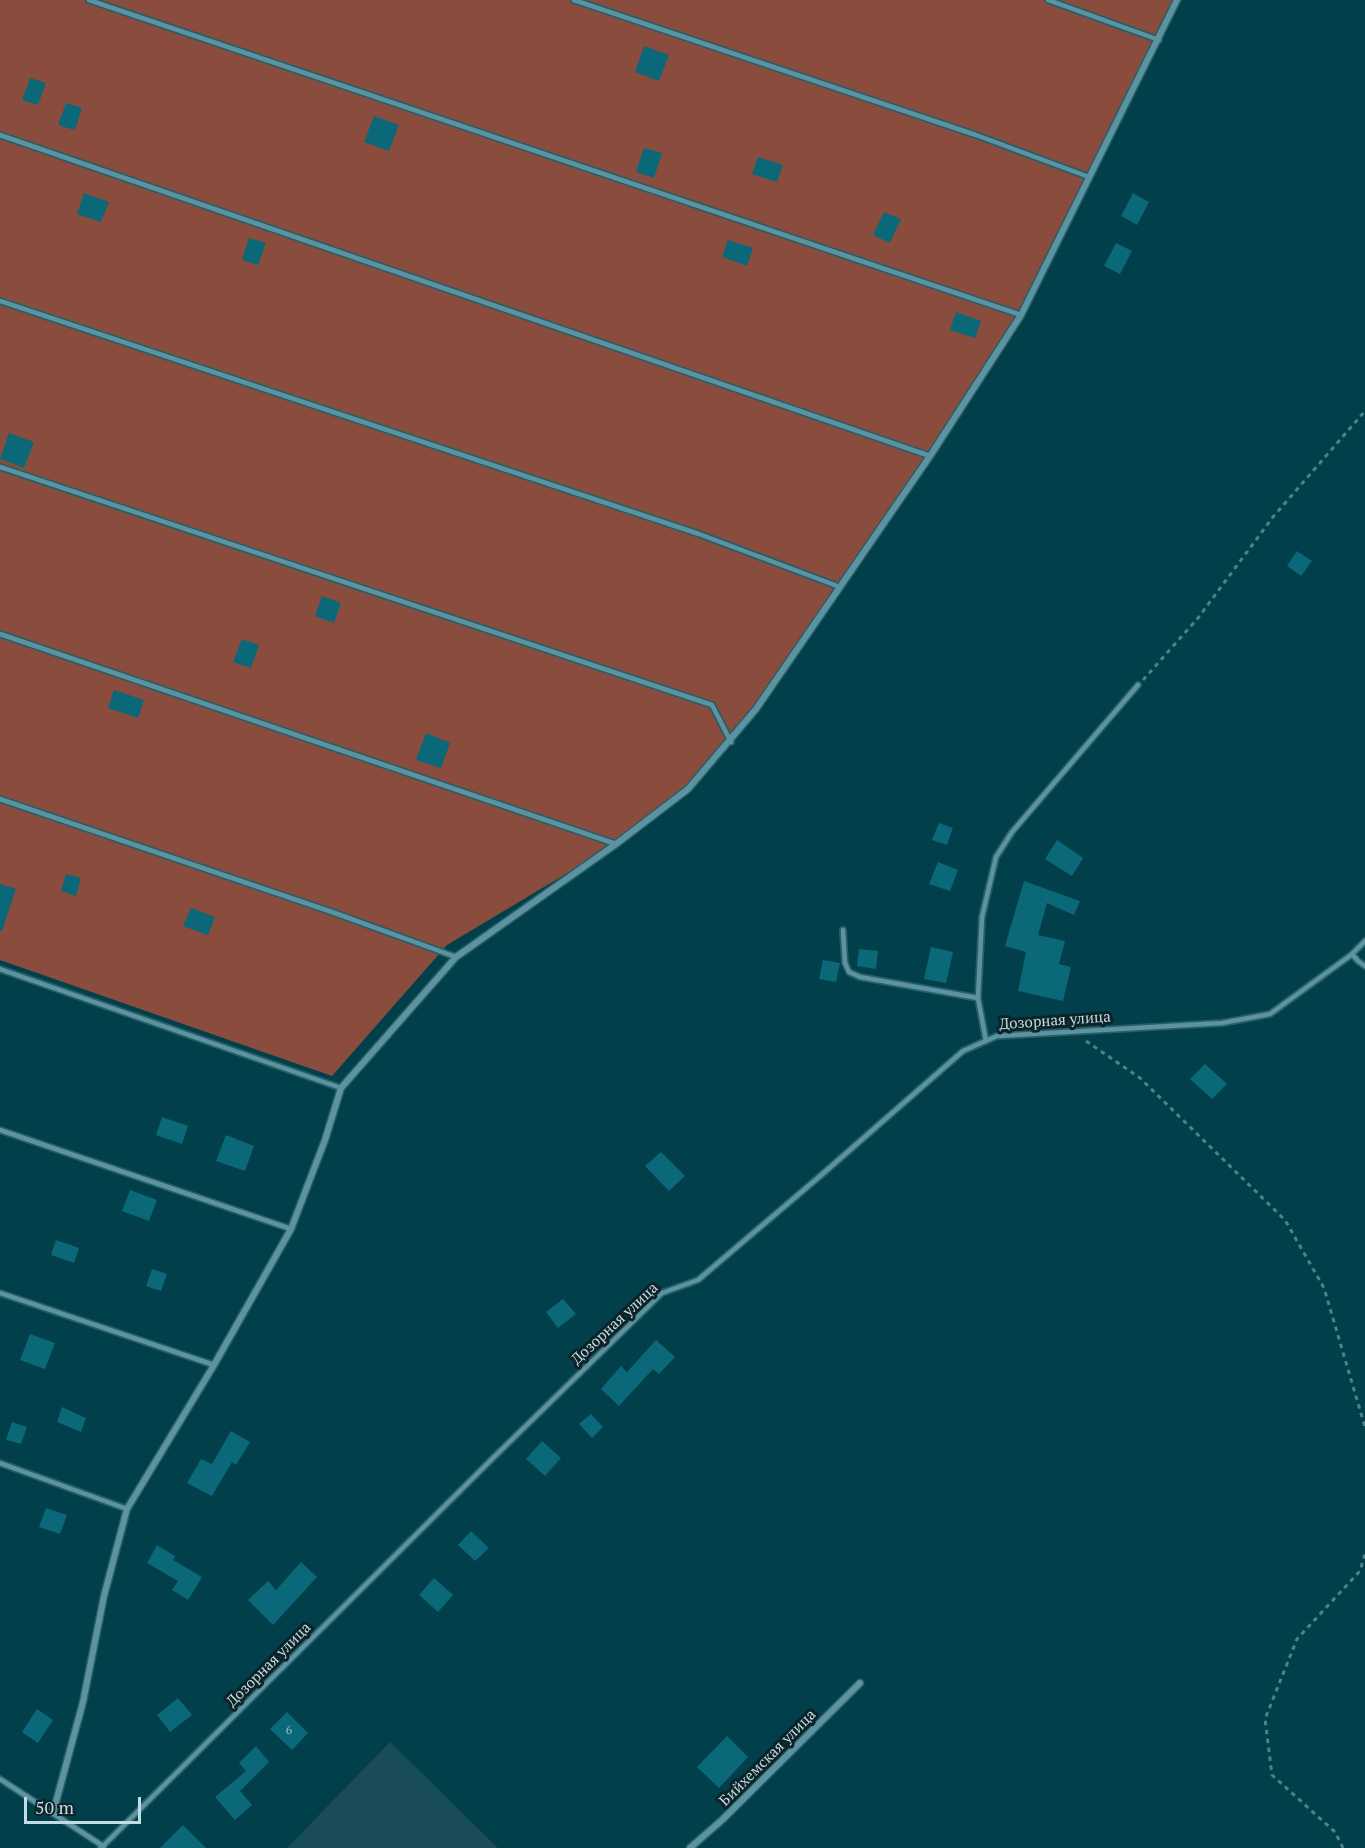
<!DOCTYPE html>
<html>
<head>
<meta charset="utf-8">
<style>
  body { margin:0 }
  #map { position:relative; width:1365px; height:1848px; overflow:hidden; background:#01404b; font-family:"PT Serif",serif }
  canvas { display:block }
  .scale { position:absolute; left:24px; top:1797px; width:117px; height:27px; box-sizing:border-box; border:3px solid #c1dce3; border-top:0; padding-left:8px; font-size:18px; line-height:21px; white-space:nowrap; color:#c1dce3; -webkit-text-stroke:4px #0d2328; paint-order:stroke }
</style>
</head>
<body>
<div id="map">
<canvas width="1365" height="1848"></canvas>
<div class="scale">50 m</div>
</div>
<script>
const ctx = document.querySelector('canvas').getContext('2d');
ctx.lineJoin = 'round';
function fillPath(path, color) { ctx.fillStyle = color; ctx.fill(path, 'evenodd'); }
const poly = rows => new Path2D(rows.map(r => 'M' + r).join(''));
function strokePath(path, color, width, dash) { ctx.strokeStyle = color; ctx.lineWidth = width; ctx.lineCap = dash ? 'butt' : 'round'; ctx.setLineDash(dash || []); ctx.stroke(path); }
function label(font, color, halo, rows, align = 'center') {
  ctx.font = font + ' "PT Serif",serif'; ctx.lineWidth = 6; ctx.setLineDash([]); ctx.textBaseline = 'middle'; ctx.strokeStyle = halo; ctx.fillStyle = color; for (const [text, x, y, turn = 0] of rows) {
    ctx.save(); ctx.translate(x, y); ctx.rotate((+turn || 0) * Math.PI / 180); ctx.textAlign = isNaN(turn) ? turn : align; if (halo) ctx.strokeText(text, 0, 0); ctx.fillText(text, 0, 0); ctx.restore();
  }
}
fillPath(poly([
  [390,1742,498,1848,287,1848]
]), '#1a4c57');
fillPath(poly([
  [0,0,1177,0,1021,315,756,709,688,789,616,844,447,945,332,1076,0,960]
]), '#8a4c3d');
fillPath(poly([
  [644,46,669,55,659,81,635,72],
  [30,78,46,83,38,105,22,100],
  [66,103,82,108,75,130,58,125],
  [374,116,399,125,389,151,364,142],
  [644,148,662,153,654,178,636,172],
  [758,157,783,165,777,182,752,174],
  [84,193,109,202,101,222,77,214],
  [1133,193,1149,202,1137,225,1121,216],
  [884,212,901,219,890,243,873,235],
  [249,238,266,243,258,265,242,260],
  [728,240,753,248,747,266,722,257],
  [1116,243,1132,251,1120,274,1104,266],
  [956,312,981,321,975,338,950,330],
  [9,433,34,442,24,468,0,459],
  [1297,551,1312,561,1301,576,1287,566],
  [322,596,341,603,334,623,315,616],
  [242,639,259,645,251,668,233,662],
  [114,690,144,700,138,718,108,708],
  [426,733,450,743,441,768,416,760],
  [939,823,953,828,947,845,932,840],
  [1057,840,1083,858,1072,876,1045,859],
  [938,862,958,870,950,891,929,884],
  [66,874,81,878,76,896,61,891],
  [1024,881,1080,901,1074,915,1047,903,1038,935,1065,941,1059,964,1071,967,1063,1001,1018,991,1026,952,1005,946],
  [0,884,16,889,2,931,0,931],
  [191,908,215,917,208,935,183,926],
  [931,947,953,952,946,983,924,979],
  [859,949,878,951,876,969,857,966],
  [823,960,840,963,836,982,819,979],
  [1205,1064,1227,1084,1212,1099,1190,1079],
  [162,1117,188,1126,182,1144,156,1135],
  [226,1135,254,1146,245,1171,216,1161],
  [661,1152,685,1176,669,1191,645,1166],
  [130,1190,157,1200,149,1221,122,1211],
  [56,1240,79,1248,74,1263,51,1255],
  [152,1269,167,1274,161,1291,146,1286],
  [563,1299,576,1314,558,1328,546,1312],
  [30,1334,55,1343,45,1369,20,1360],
  [656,1340,675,1357,659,1374,653,1369,619,1406,601,1389,621,1366,627,1372],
  [62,1407,86,1418,81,1432,57,1422],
  [591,1414,603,1427,592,1438,579,1424],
  [12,1422,27,1427,21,1444,6,1440],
  [231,1431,250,1442,236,1465,232,1462,212,1496,187,1483,201,1459,212,1464],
  [542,1441,561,1458,545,1476,526,1459],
  [46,1508,67,1515,60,1534,39,1527],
  [471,1531,489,1548,475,1561,458,1545],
  [157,1545,175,1556,173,1560,202,1577,188,1600,172,1590,178,1581,147,1563],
  [301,1562,317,1577,273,1625,248,1600,268,1581,276,1590],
  [434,1578,453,1595,438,1612,419,1595],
  [178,1698,192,1715,170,1732,157,1715],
  [37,1709,53,1720,38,1743,22,1732],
  [287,1712,308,1733,292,1750,270,1729],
  [727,1736,748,1757,719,1788,697,1767],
  [256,1746,269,1762,240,1791,252,1805,235,1820,215,1797,246,1771,239,1763],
  [183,1825,206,1848,160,1848]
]), '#0b6879');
const service = poly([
  [89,0,1021,315],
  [574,0,976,135,1089,177],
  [1048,0,1159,40],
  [0,135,930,456],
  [0,301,699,534,840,587],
  [0,467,712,705,731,742],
  [0,634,616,844],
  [0,799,332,912,456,957],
  [843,930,845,963,849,972,860,977,978,998],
  [1352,954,1358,961,1365,966],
  [0,969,341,1088],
  [986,1041,978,998,982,917,996,857,1012,832,1138,685],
  [0,1130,291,1229],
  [0,1293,214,1365],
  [0,1463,127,1509],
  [0,1779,103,1846,492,1459,662,1293,698,1280,819,1177,963,1051,997,1036,1222,1023,1270,1014,1351,955,1365,941]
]);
const minor = poly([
  [53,1813,83,1702,104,1596,127,1509,214,1365,291,1229,325,1140,341,1088,456,957,616,844,688,789,756,709,930,456,1021,315,1177,0],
  [101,1848,103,1846],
  [690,1848,722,1820,860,1683]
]);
strokePath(service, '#275f69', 8);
strokePath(minor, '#275f69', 9);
strokePath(poly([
  [1143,680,1198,618,1273,517,1365,411],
  [1086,1041,1140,1078,1285,1220,1324,1288,1365,1427],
  [1343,1848,1335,1832,1272,1775,1265,1719,1297,1639,1360,1571,1365,1554]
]), '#508089', 3, [4.5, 4.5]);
strokePath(service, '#5d93a0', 4.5);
strokePath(minor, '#5d93a0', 6);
label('12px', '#94bfc8', null, [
  ["6",289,1731]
]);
label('15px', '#c1dce3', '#0d2328', [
  ["Дозорная улица",1055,1021,-4],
  ["Дозорная улица",615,1324,-43],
  ["Дозорная улица",269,1665,-45],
  ["Бийхемская улица",768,1758,-45]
]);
</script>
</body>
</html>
